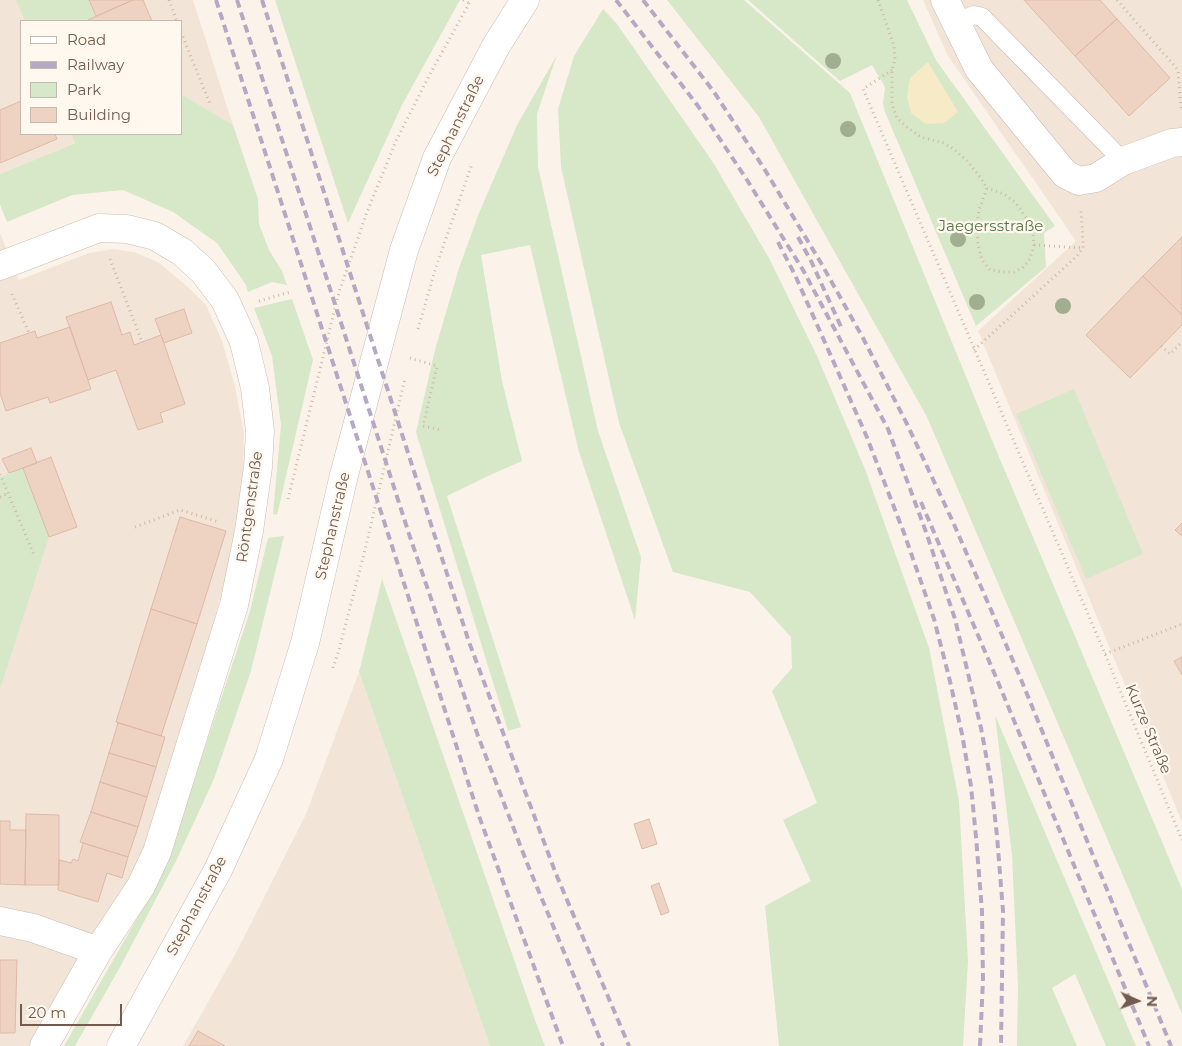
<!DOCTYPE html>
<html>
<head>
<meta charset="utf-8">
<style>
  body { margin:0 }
  #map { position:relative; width:1182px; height:1046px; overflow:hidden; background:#fbf3e9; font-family:Montserrat,sans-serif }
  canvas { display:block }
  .legend { position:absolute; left:20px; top:20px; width:162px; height:115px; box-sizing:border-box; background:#fef8ef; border:1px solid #c6b9af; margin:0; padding:6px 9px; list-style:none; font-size:15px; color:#735b4f }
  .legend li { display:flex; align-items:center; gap:10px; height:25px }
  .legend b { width:25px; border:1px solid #c6b9af }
  .north { position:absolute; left:1112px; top:976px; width:50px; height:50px; -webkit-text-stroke:4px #fef8ef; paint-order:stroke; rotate:92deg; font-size:14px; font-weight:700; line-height:20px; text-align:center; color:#735b4f }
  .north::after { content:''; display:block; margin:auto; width:18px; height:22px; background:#735b4f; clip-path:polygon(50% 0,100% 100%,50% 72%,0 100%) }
  .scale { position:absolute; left:20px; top:1004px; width:102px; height:22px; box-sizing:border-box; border:2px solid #735b4f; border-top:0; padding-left:6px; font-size:15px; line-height:18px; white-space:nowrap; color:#735b4f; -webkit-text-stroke:4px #fef8ef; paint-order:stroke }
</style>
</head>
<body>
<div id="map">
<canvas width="1182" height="1046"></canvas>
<ul class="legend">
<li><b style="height:6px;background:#fff"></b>Road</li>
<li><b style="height:6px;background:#b6a8c4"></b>Railway</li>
<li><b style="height:14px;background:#d6e8c8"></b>Park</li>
<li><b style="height:14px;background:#eed3c3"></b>Building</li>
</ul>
<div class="north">N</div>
<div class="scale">20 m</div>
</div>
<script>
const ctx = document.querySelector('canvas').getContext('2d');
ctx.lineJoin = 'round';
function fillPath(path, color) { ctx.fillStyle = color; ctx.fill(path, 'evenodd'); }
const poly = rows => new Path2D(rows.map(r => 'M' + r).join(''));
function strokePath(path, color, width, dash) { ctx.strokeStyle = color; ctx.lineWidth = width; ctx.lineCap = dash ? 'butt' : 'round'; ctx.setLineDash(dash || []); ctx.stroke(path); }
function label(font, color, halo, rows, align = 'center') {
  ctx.font = font + ' Montserrat,sans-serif'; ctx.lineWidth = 4.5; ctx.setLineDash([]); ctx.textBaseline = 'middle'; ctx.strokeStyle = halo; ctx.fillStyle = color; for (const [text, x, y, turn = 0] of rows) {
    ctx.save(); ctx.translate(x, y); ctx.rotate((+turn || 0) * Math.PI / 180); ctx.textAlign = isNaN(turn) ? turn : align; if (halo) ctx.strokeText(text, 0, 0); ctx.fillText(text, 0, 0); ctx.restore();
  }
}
fillPath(poly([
  [0,0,193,0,233,125,184,96,181,97,181,21,21,21,21,134,96,134,0,174],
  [923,0,1182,0,1182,822,978,331,1076,241,948,56],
  [0,233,19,280,89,253,113,249,134,252,158,262,188,287,206,305,222,341,235,386,244,434,243,484,231,557,211,632,149,835,126,891,32,1046,0,1046],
  [359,672,490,1046,183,1046,237,951,306,814]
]), '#f2e5d8');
fillPath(poly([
  [16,0,89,0,96,16,88,20,88,21,25,21],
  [275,0,460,0,402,105,348,223],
  [667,0,744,0,850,93,994,445,1182,889,1182,1014,927,417,759,117],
  [748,0,907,0,936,60,1055,226,1044,233,1046,267,976,326,885,112,883,104,885,87,872,65,840,81],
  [603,9,617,24,714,164,769,258,817,356,865,469,929,648,959,801,968,961,963,1046,779,1046,765,906,811,881,783,820,817,803,772,691,792,668,791,637,750,592,673,572,619,423,561,167,558,109,574,56],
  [557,55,537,114,538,167,598,431,641,557,635,620,579,452,530,245,481,255,502,381,522,461,490,475,447,496,521,727,508,731,416,432,435,350,459,268,479,213,517,125],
  [184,96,233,125,258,199,259,224,269,250,282,271,287,285,272,282,248,292,246,285,217,243,173,212,123,190,72,195,7,222,0,205,0,174,75,143,72,134,181,134,181,97],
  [292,299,313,360,277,515,273,514,281,425,272,356,254,308],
  [1074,389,1143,554,1086,579,1016,414],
  [23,468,49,537,0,689,0,477],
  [284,536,251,671,214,779,176,861,119,969,75,1046,64,1046,151,894,169,856,250,611,268,538],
  [382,579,535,1020,545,1046,490,1046,359,672],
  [995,715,1136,1046,1106,1046,1075,974,1052,988,1077,1046,1017,1046,1018,986,1012,855]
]), '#d6e8c8');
fillPath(poly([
  [928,62,958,112,944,123,926,124,911,113,907,97,910,78]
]), '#f7ebc7');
const building = poly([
  [89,0,133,0,96,16,89,0],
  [133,0,143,0,152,21,88,21,88,20,133,0],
  [1024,0,1100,0,1117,19,1075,56,1024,0],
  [1117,19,1170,78,1129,116,1075,56,1117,19],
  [21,101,21,134,55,134,57,139,0,163,0,110,21,101],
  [1182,237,1182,315,1143,276,1182,237],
  [1143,276,1182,315,1182,325,1130,378,1086,335,1143,276],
  [111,302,122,335,130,332,134,345,161,335,185,404,160,413,163,422,138,430,116,370,88,380,66,317,111,302],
  [184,309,192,333,164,343,155,319,184,309],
  [70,327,91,389,50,403,48,397,6,411,0,393,0,343,35,331,37,338,70,327],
  [31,448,37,463,9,473,2,459,31,448],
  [51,457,77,527,49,537,23,468,51,457],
  [180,517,226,531,197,624,151,609,180,517],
  [1182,523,1182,536,1175,530,1182,523],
  [151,609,197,624,161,736,116,722,151,609],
  [1182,657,1182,675,1174,661,1182,657],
  [118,723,165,737,156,767,109,753,118,723],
  [109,753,156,767,147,797,100,782,109,753],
  [100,782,147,797,138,827,91,812,100,782],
  [91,812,138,827,128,857,80,842,91,812],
  [26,814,59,815,59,885,25,885,26,814],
  [649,819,657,844,642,849,634,824,649,819],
  [0,821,10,821,10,830,26,830,25,885,0,884,0,821],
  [83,843,128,857,122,878,107,873,98,902,58,890,59,860,71,863,73,859,78,861,83,843],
  [659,883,669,912,661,915,651,886,659,883],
  [0,960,17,960,15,1033,0,1033,0,960],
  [198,1031,225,1046,189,1046,198,1031]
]);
fillPath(building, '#eed3c3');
strokePath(building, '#dfb9a5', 1);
const service = poly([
  [956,22,974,15,982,17,1123,161]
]);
const minor = poly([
  [945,0,979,69,1065,174,1079,181,1096,178,1123,161,1172,143,1182,142],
  [0,266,99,228,127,229,155,236,182,252,203,271,225,300,244,342,255,388,260,431,258,467,249,531,234,605,157,852,141,886,98,951,44,1046],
  [0,921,33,928,98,951]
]);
const tertiary = poly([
  [121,1046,218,870,269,759,305,643,344,475,404,250,437,158,496,46,525,0]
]);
strokePath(service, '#ccbbb0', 19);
strokePath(minor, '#ccbbb0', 29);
strokePath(tertiary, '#ccbbb0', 29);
strokePath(poly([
  [169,0,177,21],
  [463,0,469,3],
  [878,0,894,46,895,59,892,70,892,104,897,118,908,128,921,137,943,143,954,149,968,162,980,177,987,188,979,210,977,228,978,245,982,260,990,270,1003,272,1014,272,1023,267,1030,259,1034,245,1033,234,1027,219,1016,203,1004,194,987,188],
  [1117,0,1178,70,1181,112],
  [181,32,210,104],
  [892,70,863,89,1105,654,1182,840],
  [1034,245,1083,248],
  [110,259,142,342],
  [12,294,29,333],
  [259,301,290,292],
  [418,329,436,267,472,164],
  [1161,346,1170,354,1182,342],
  [974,350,1077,256,1083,248,1083,240,1081,211],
  [410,358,437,366,423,426,442,430],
  [0,474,34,555],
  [0,497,8,493],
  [288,499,339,292,367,212,396,141,429,76,471,0],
  [135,527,180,510,219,522],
  [1105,654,1182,624],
  [333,668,339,650,366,546,405,378]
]), '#d3b6a6', 3, [1, 4]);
strokePath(service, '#fff', 18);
strokePath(minor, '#fff', 28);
strokePath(tertiary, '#fff', 28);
strokePath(poly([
  [216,0,479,816,563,1046],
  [237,0,410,537,478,736,527,863,603,1046],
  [262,0,469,642,556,874,629,1046],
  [616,0,698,106,747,180,803,270,888,429,926,532,955,619,981,728,991,782,997,836,1003,911,1001,1046],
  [643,0,714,92,765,170,821,263,863,338,907,424,953,522,1020,677,1171,1046],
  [798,237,812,263,842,329],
  [778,242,795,275,866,435,904,533,934,619,949,677,962,734,971,786,976,837,982,911,983,979,980,1046],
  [921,502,998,682,1149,1046]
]), '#b6a8c4', 4, [8, 5]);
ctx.fillStyle = '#a1af90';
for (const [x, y] of [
  [833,61],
  [848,129],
  [958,239],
  [977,302],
  [1063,306]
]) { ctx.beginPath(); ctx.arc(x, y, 8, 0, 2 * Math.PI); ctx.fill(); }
label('15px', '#735b4f', '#fef8ef', [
  ["Stephanstraße",456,126,-64],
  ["Röntgenstraße",250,507,-82],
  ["Stephanstraße",333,526,-77],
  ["Kurze Straße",1148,729,67],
  ["Stephanstraße",197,906,-62]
]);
label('15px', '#577847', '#fef8ef', [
  ["Jaegersstraße",991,227]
]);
</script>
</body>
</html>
